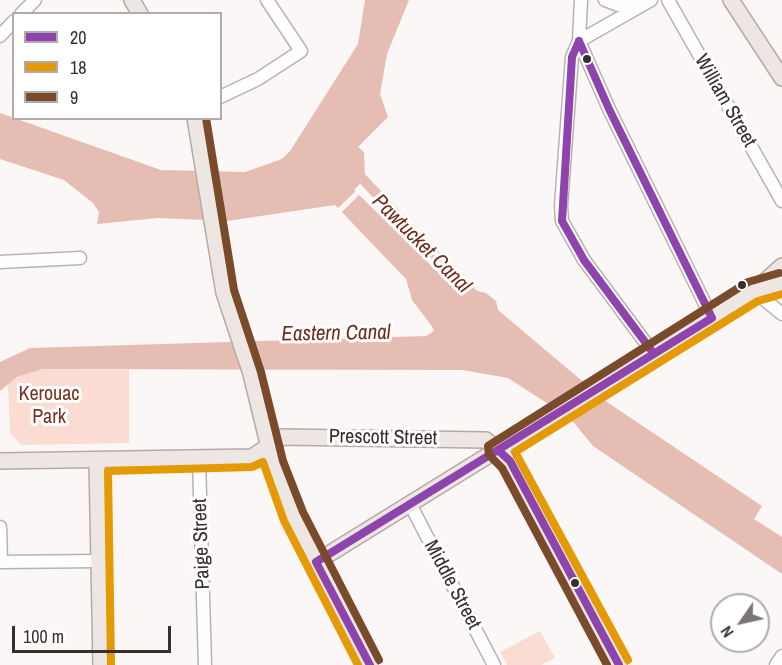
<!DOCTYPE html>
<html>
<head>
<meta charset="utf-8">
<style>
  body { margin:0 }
  #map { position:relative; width:782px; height:665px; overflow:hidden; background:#fbf7f6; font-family:"Archivo Narrow",sans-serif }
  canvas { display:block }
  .legend { position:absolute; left:12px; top:12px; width:210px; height:108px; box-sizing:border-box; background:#fff; border:2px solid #afacab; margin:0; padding:8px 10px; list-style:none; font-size:18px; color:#362f2d }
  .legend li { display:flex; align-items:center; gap:12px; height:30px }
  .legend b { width:30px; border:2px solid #afacab }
  .north { position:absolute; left:710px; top:593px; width:60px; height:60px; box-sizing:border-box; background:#fff; border:2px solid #afacab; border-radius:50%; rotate:236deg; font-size:16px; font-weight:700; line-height:24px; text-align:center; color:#362f2d }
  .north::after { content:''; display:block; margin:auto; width:21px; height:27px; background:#7b7573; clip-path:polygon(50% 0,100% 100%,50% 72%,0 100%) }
  .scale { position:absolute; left:12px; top:626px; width:159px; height:27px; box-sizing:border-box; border:3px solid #362f2d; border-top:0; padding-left:8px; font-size:18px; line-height:21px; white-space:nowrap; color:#362f2d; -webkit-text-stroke:4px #fff; paint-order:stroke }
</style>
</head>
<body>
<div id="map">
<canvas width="782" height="665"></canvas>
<ul class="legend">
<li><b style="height:8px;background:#8e44ad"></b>20</li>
<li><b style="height:8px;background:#e49a04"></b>18</li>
<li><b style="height:8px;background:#7a4b2a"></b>9</li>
</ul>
<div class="north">N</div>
<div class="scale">100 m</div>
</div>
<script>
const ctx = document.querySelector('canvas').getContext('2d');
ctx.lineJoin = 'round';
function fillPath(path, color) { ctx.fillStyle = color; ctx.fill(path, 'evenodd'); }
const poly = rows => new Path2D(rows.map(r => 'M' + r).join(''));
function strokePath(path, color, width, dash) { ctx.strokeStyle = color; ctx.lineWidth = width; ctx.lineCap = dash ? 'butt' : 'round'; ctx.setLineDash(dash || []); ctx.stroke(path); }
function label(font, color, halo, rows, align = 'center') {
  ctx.font = font + ' "Archivo Narrow",sans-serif'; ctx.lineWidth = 6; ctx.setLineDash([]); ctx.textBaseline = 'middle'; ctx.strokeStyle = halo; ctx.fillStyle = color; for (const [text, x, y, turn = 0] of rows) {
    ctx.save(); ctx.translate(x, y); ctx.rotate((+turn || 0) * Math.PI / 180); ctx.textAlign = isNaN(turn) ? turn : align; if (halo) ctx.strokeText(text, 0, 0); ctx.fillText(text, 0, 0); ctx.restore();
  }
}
fillPath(poly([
  [43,369,129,370,129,443,21,445,10,433,8,384,17,377],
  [540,631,555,658,541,665,507,665,500,652]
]), '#fadcd3');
fillPath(poly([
  [365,0,409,0,387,54,380,94,388,117,358,147,364,152,365,178,354,190,461,295,471,285,477,291,486,293,496,301,498,310,607,402,762,506,754,519,782,537,782,574,593,446,570,418,508,378,462,370,43,369,17,377,0,391,0,362,30,348,426,336,431,333,434,330,431,325,412,300,406,279,335,205,227,221,158,218,97,224,99,212,93,203,64,180,0,159,0,113,161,170,245,172,282,159,290,151,358,44]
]), '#e6bdb2');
fillPath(poly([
  [363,184,358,190,361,193,340,214,336,210]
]), '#fbf7f6');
strokePath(poly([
  [355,171,470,292,473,300]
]), '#e6bdb2', 10);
const minor = poly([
  [581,0,579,41,572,57,561,206,562,221,584,260,654,354],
  [605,0,618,5,639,6],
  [668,0,782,201],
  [21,14,35,0],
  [0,36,14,21],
  [579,41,609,109,712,318],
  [579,41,651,0],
  [220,97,258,79,301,51,267,0],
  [0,262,80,258],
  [754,291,782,314],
  [199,460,205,665],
  [410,504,494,665],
  [0,527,1,562,98,561],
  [776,665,782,656]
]);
const major = poly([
  [132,0,140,14],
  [731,0,782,78],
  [195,118,224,293,251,374,273,464,293,516,370,665],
  [757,291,782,283],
  [0,461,252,457,282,437,486,440,510,461,619,665],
  [97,461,101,665],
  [316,562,754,291,782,266]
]);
strokePath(minor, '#b8b3b2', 15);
strokePath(major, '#b7a9a6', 18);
strokePath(minor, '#fefefe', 12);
strokePath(major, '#ede6e3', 15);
strokePath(poly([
  [579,41,572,57,562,221,584,260,654,354],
  [498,450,510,461,619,665],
  [370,665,316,562,712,318,609,109,579,41]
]), '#8e44ad', 8);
strokePath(poly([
  [628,660,515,452,758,301,782,294],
  [111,665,108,471,252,467,263,462,284,521,358,665]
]), '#e49a04', 8);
strokePath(poly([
  [206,118,234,290,261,372,283,461,303,512,379,660],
  [607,665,502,468,489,455,488,446,748,282,779,273]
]), '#7a4b2a', 8);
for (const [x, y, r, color] of [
  [587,59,5,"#362f2d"],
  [742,285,5,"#362f2d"],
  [575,583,5,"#362f2d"]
]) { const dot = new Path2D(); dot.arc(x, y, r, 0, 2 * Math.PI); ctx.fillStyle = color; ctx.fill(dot); strokePath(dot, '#fff', 2); }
label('20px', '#362f2d', '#fff', [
  ["William Street",725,101,60],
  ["Prescott Street",383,438,1],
  ["Paige Street",202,544,-92],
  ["Middle Street",452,585,62]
]);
label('20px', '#783221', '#fff', [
  ["Kerouac",49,395],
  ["Park",49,418]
]);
label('italic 21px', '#702b1b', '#fff', [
  ["Pawtucket Canal",421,244,45],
  ["Eastern Canal",336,334,-1]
]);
</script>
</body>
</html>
